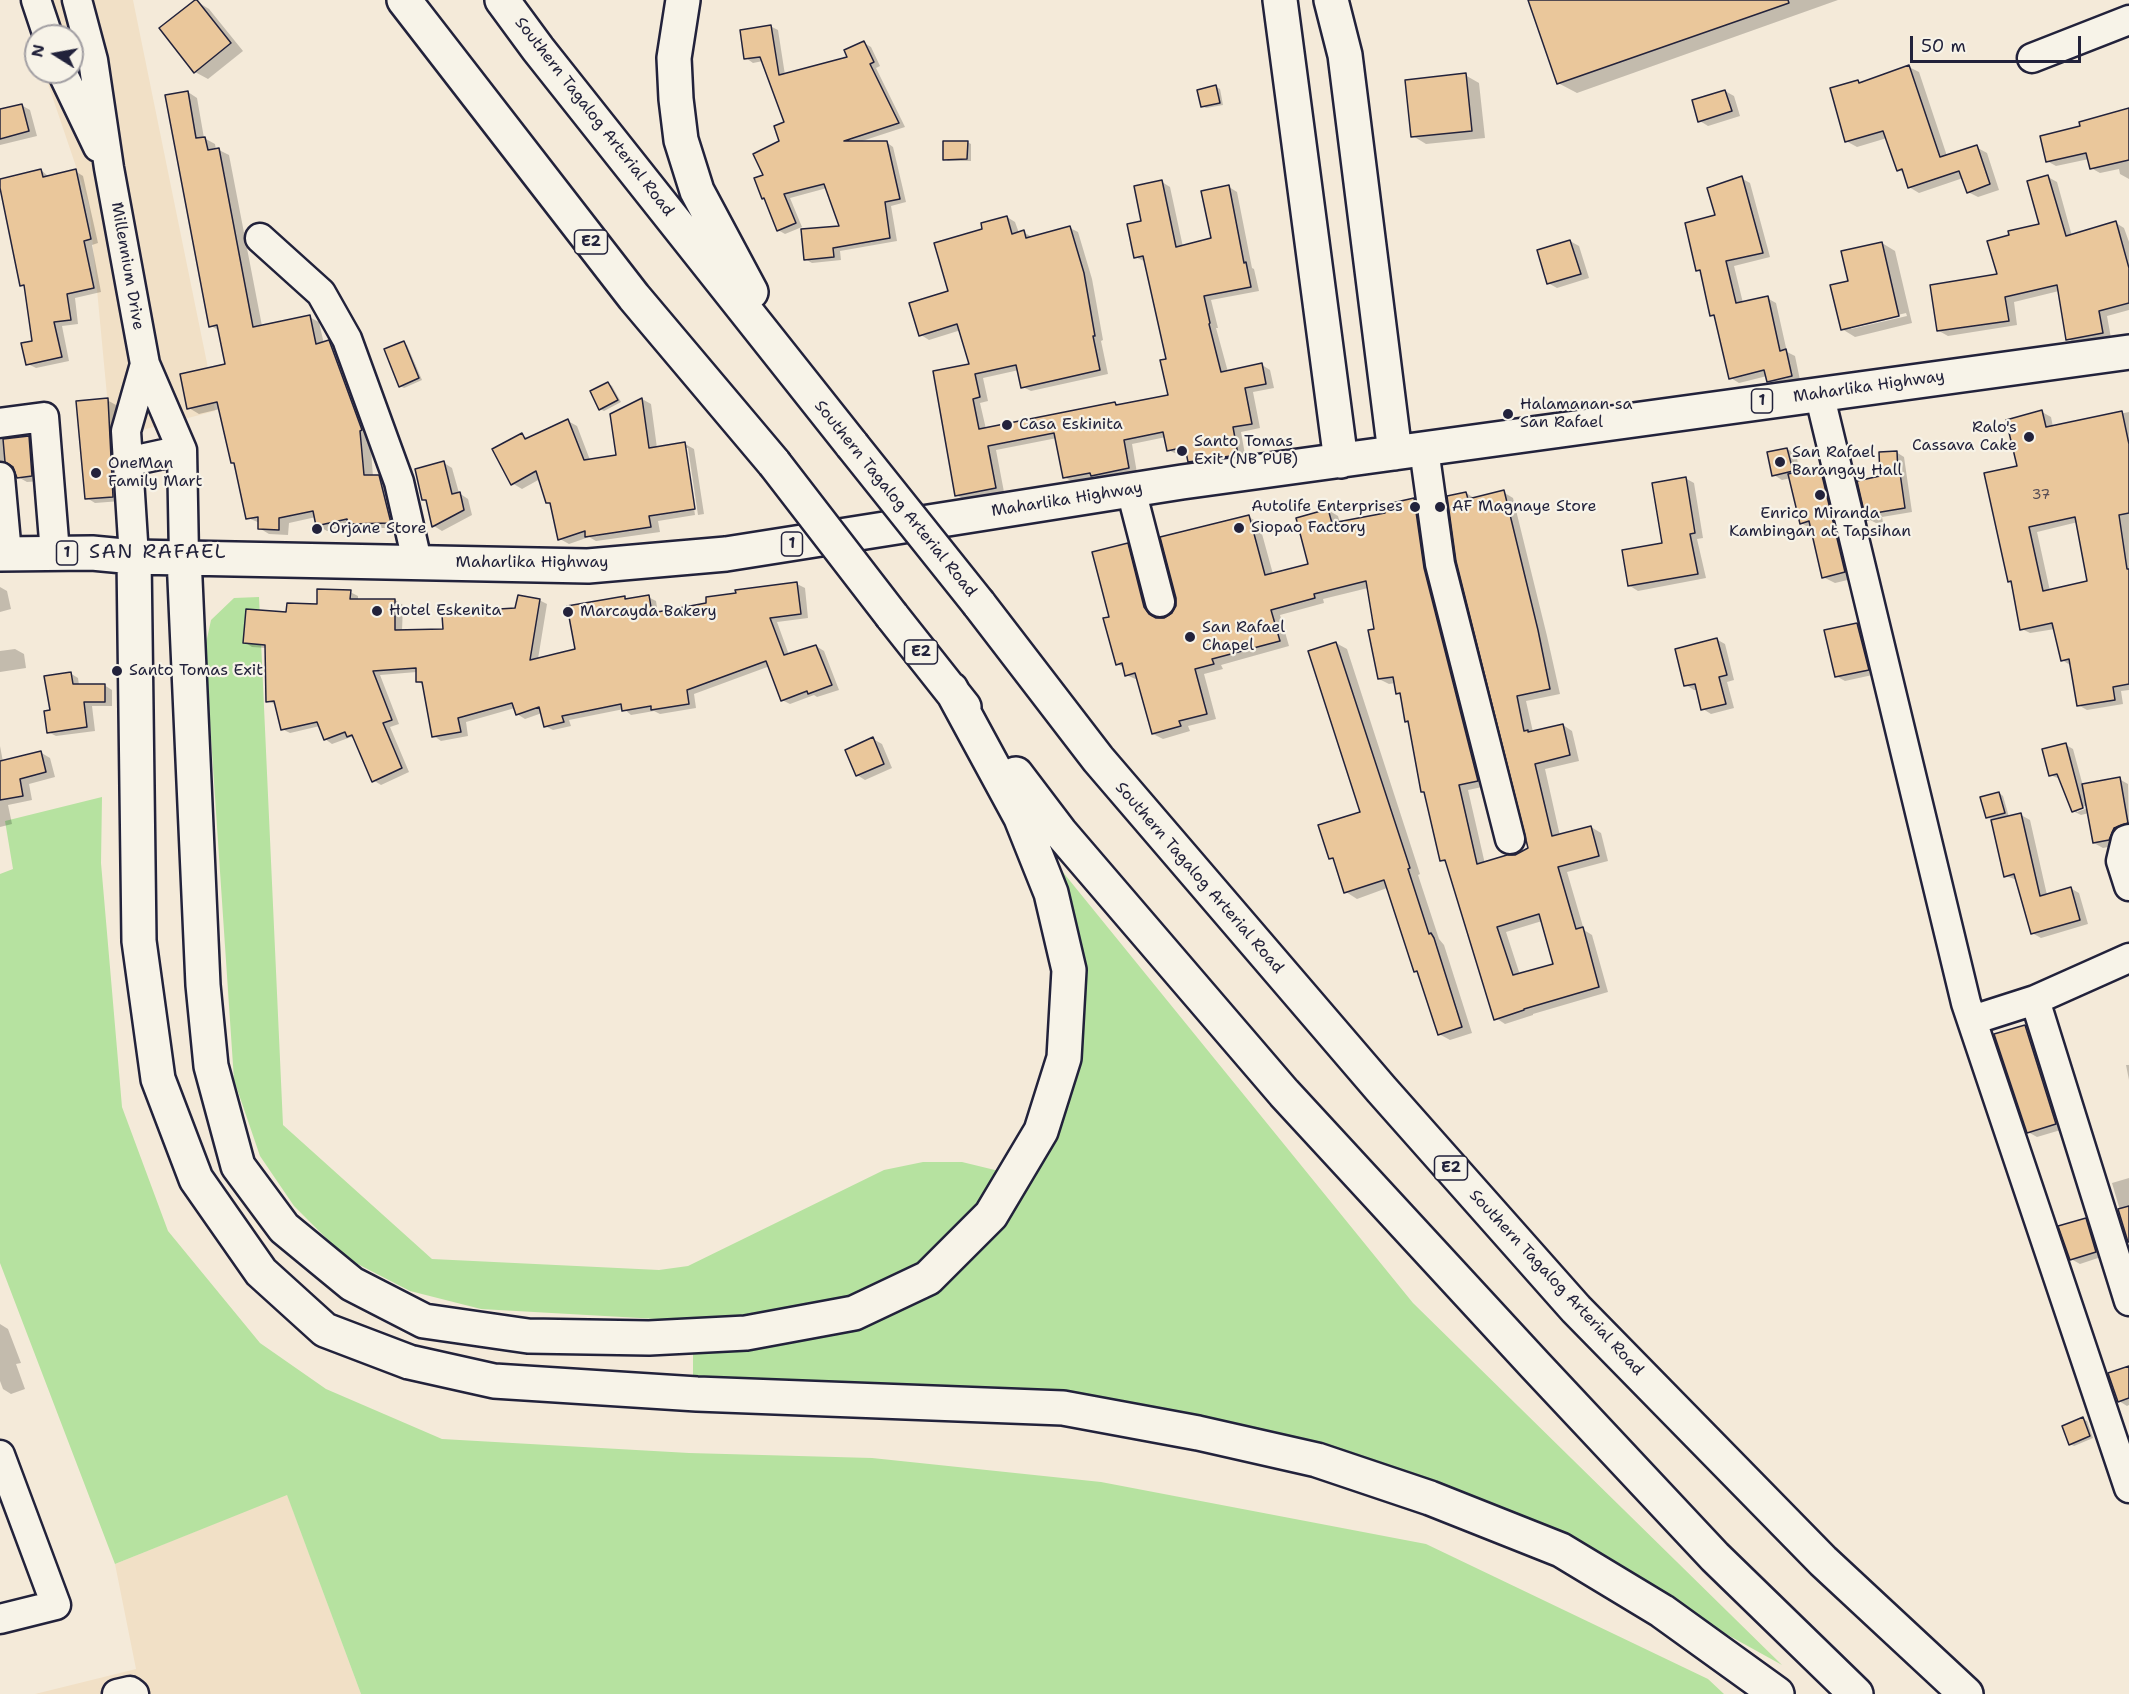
<!DOCTYPE html>
<html>
<head>
<meta charset="utf-8">
<style>
  body { margin:0 }
  #map { position:relative; width:2129px; height:1694px; overflow:hidden; background:#f4ead9; font-family:"Shantell Sans",sans-serif }
  canvas { display:block }
  .north { position:absolute; left:24px; top:24px; width:60px; height:60px; box-sizing:border-box; background:#f7f3e8; border:2px solid #a29fa3; border-radius:50%; rotate:281deg; font-size:16px; font-weight:700; line-height:24px; text-align:center; color:#22223b }
  .north::after { content:''; display:block; margin:auto; width:21px; height:27px; background:#22223b; clip-path:polygon(50% 0,100% 100%,50% 72%,0 100%) }
  .scale { position:absolute; left:1910px; top:36px; width:171px; height:27px; box-sizing:border-box; border:3px solid #22223b; border-top:0; padding-left:8px; font-size:18px; line-height:21px; white-space:nowrap; color:#22223b; -webkit-text-stroke:4px #f7f3e8; paint-order:stroke }
</style>
</head>
<body>
<div id="map">
<canvas width="2129" height="1694"></canvas>
<div class="north">N</div>
<div class="scale">50 m</div>
</div>
<script>
const ctx = document.querySelector('canvas').getContext('2d');
ctx.lineJoin = 'round';
function fillPath(path, color) { ctx.fillStyle = color; ctx.fill(path, 'evenodd'); }
const poly = rows => new Path2D(rows.map(r => 'M' + r).join(''));
function strokePath(path, color, width, dash) { ctx.strokeStyle = color; ctx.lineWidth = width; ctx.lineCap = dash ? 'butt' : 'round'; ctx.setLineDash(dash || []); ctx.stroke(path); }
function label(font, color, halo, rows, align = 'center') {
  ctx.font = font + ' "Shantell Sans",sans-serif'; ctx.lineWidth = 4.5; ctx.setLineDash([]); ctx.textBaseline = 'middle'; ctx.strokeStyle = halo; ctx.fillStyle = color; for (const [text, x, y, turn = 0] of rows) {
    ctx.save(); ctx.translate(x, y); ctx.rotate((+turn || 0) * Math.PI / 180); ctx.textAlign = isNaN(turn) ? turn : align; if (halo) ctx.strokeText(text, 0, 0); ctx.fillText(text, 0, 0); ctx.restore();
  }
}
fillPath(poly([
  [20,0,133,0,208,368,215,411,111,438,89,205,44,72,72,72,72,36,36,36,36,48],
  [287,1494,361,1694,35,1694,136,1669,115,1564]
]), '#f1e0c6');
fillPath(poly([
  [259,597,283,1125,432,1259,659,1270,688,1266,884,1170,923,1162,962,1162,999,1171,958,1230,904,1275,851,1305,746,1324,481,1309,410,1291,346,1258,294,1206,260,1156,234,1080,205,648,211,620,234,598],
  [102,797,101,863,122,1107,168,1231,260,1343,326,1389,442,1439,689,1453,872,1458,1101,1482,1426,1544,1708,1679,1724,1694,361,1694,287,1495,115,1564,0,1263,0,874,13,869,5,821],
  [1053,860,1413,1303,1782,1665,1587,1557,1484,1505,1324,1445,1195,1416,946,1389,693,1376,693,1352,956,1263,1032,1179,1071,1080]
]), '#b6e2a0');
fillPath(poly([
  [1529,0,1838,0,1577,93,1558,83],
  [196,1,209,9,243,51,208,79,195,72],
  [770,26,778,30,785,75,850,58,864,43,871,47,880,66,876,68,905,127,859,142,886,142,893,147,906,202,891,206,897,241,840,251,841,260,812,263,805,259,842,227,827,188,790,198,802,227,785,234,778,230,767,200,763,198,765,176,781,142,786,123,763,61,753,63,746,58],
  [1909,67,1919,72,1947,156,1976,147,1987,153,1999,190,1978,197,1968,192,1963,178,1919,193,1909,187,1904,173,1899,170,1887,138,1857,147,1846,141,1858,82,1862,84],
  [1465,75,1479,83,1485,138,1426,144,1413,136],
  [1216,87,1220,89,1223,105,1206,108,1202,106],
  [1725,91,1734,96,1740,116,1708,126,1700,121],
  [188,92,197,98,204,138,215,144,216,150,219,150,229,155,262,326,309,317,319,322,324,344,329,342,339,348,370,436,373,477,379,477,389,483,400,528,359,528,352,525,327,531,317,525,316,517,289,523,288,535,269,534,259,528,260,523,248,518,236,465,232,462,220,409,199,414,189,408,226,366,220,331,211,326],
  [21,105,30,110,37,136,0,145,0,111],
  [2129,110,2129,179,2120,174,2119,169,2100,173,2091,168,2089,159,2056,166,2047,161,2081,127],
  [967,142,971,144,971,161,948,161,944,159],
  [41,170,49,177,75,171,83,176,98,243,92,245,101,292,75,298,78,324,62,326,69,361,36,368,28,364,33,342,26,288,22,285,0,180],
  [2048,177,2057,182,2072,236,2116,223,2124,228,2129,242,2129,310,2107,316,2111,338,2077,344,2068,339,2059,291,2014,302,2017,325,1948,336,1939,331,1999,275,2041,225],
  [1741,178,1750,183,1770,257,1734,266,1743,303,1767,298,1776,303,1787,352,1795,356,1800,380,1777,386,1768,381,1767,376,1739,383,1731,378,1716,317,1712,315,1702,272,1697,270,1717,216],
  [1162,182,1170,187,1183,247,1212,239,1229,187,1237,192,1252,268,1254,269,1259,291,1211,300,1218,328,1216,328,1228,372,1262,365,1270,370,1274,388,1253,392,1260,428,1241,432,1246,460,1198,466,1189,461,1188,452,1177,454,1168,450,1166,437,1132,444,1137,473,1101,480,1097,478,1073,482,1064,477,1057,438,996,450,1004,492,965,500,956,495,971,365,961,330,929,340,921,335,950,292,984,230,1007,217,1015,222,1019,233,1023,232,1032,237,1070,228,1078,232,1092,279,1103,340,1101,341,1108,374,1031,391,1023,387,1019,370,983,378,988,401,980,403,986,429,1115,403,1120,406,1170,396,1168,360,1146,262,1135,257,1143,222],
  [1570,241,1579,246,1589,278,1557,288,1548,283],
  [1882,243,1895,251,1912,323,1855,337,1842,329,1849,282],
  [1906,313,1907,316,1851,329,1851,326],
  [403,342,407,345,422,380,404,388,400,386],
  [608,383,612,386,621,402,604,411,600,409],
  [642,399,651,404,657,448,685,444,694,449,704,514,698,515,688,448,685,448,695,515,658,521,660,532,596,541,589,537,569,544,560,539,552,505,548,502,540,479,522,489,512,483,522,435,529,439,568,421,577,426,590,460,618,456],
  [107,400,116,405,121,501,95,503,87,498],
  [2042,412,2051,417,2053,427,2129,412,2129,690,2121,691,2123,704,2087,710,2078,705,2070,665,2062,660,2055,629,2030,633,2022,629,2013,583,2009,581,2019,467],
  [2078,522,2089,582,2050,591,2037,532],
  [29,437,37,442,41,481,27,482,18,477,13,466,8,465,0,468,0,440],
  [1787,449,1796,454,1800,473,1820,468,1831,475,1856,578,1835,583,1823,577,1812,529,1801,523,1791,478,1782,480,1774,475],
  [1896,452,1904,457,1912,512,1882,517,1883,522,1876,523,1868,519,1881,478],
  [444,463,452,468,459,493,468,499,472,515,442,531,434,526,428,502,424,499],
  [1685,478,1694,483,1703,538,1697,539,1706,578,1638,591,1630,586,1664,544],
  [1503,492,1513,498,1547,636,1560,694,1526,701,1533,732,1563,725,1572,731,1579,761,1545,769,1560,836,1591,827,1601,833,1608,861,1567,872,1584,930,1592,935,1608,992,1533,1014,1533,1015,1505,1024,1496,1018,1448,864,1441,860,1426,793,1422,791,1410,723,1406,721,1402,696,1397,693,1395,683,1389,684,1379,679,1375,630,1368,588,1323,599,1324,603,1280,615,1289,646,1221,665,1223,669,1204,674,1216,719,1188,726,1190,731,1163,739,1153,734,1138,680,1126,675,1125,668,1117,664,1111,618,1127,544,1137,550,1154,614,1157,620,1164,620,1173,614,1249,517,1259,523,1273,574,1310,565,1328,510,1338,516,1340,523,1387,514,1414,499,1424,505,1487,786,1468,790,1485,864,1515,856,1530,849,1466,493,1476,499],
  [1542,921,1555,965,1520,975,1506,932],
  [797,584,805,588,808,618,777,622,789,655,816,646,824,651,839,690,817,697,814,695,790,704,782,700,770,666,694,694,696,708,660,714,654,711,631,715,624,709,569,720,571,726,553,730,545,726,542,713,525,719,517,714,515,708,466,722,468,736,441,741,434,736,424,685,417,681,417,672,380,675,399,724,390,727,409,772,381,785,373,780,356,740,351,737,332,744,325,739,320,726,290,733,282,729,277,705,267,701,267,648,252,647,244,642,288,613,318,605,350,592,358,596,358,601,395,600,403,605,402,631,444,631,485,614,517,610,539,600,547,604,538,659,577,650,624,597,630,600,648,597,656,601,658,613],
  [0,587,7,591,11,609,0,612],
  [1857,624,1866,629,1877,674,1845,681,1836,676],
  [1716,639,1725,644,1734,680,1727,682,1734,708,1711,714,1703,709,1698,690,1694,690,1686,685],
  [1336,643,1347,649,1420,874,1418,875,1439,939,1444,945,1472,1033,1450,1040,1439,1034,1420,974,1415,971,1387,888,1357,899,1346,892,1336,861,1331,858,1362,813],
  [15,649,24,654,26,668,0,672,0,651],
  [70,673,78,678,79,685,104,685,112,690,112,706,92,706,95,731,56,736,48,732,51,711],
  [873,739,882,744,892,768,865,780,857,775],
  [2066,745,2073,749,2083,786,2119,779,2128,784,2129,829,2118,845,2103,848,2094,843,2089,813,2081,815,2073,811,2060,779,2050,775],
  [2090,804,2091,807,2077,812,2077,809],
  [0,746,3,762,40,752,50,758,55,777,29,784,32,800,8,805,12,824,0,827],
  [1999,793,2003,796,2009,817,2021,815,2030,820,2047,895,2070,888,2079,893,2088,924,2041,938,2032,933,2017,880,2006,876,1993,819,1987,818],
  [2025,1026,2034,1031,2064,1129,2037,1137,2028,1132],
  [2126,1065,2129,1065,2129,1080],
  [2129,1178,2129,1241,2112,1183],
  [2086,1220,2094,1225,2104,1256,2080,1264,2071,1259],
  [0,1324,8,1329,21,1363,16,1364,25,1389,11,1394,3,1389,0,1381],
  [2129,1368,2129,1405,2127,1406,2119,1401],
  [2083,1419,2087,1421,2093,1438,2074,1446,2070,1444]
]), '#0003');
const building = poly([
  [195,0,197,0,231,43,194,73,159,28,195,0],
  [1528,0,1788,0,1789,3,1557,84,1528,0],
  [771,25,779,75,847,57,844,50,864,41,874,62,870,64,899,123,844,141,887,141,900,199,885,202,890,238,833,248,834,257,804,260,801,229,839,226,824,184,784,194,796,223,777,231,764,198,762,199,754,178,763,175,753,154,779,141,774,126,784,122,760,57,744,59,740,30,771,25],
  [1909,65,1940,157,1977,145,1990,184,1967,193,1959,171,1908,188,1902,169,1897,171,1883,131,1845,142,1830,88,1858,80,1859,83,1909,65],
  [1466,73,1472,131,1411,137,1405,80,1466,73],
  [1216,85,1220,103,1201,107,1197,90,1216,85],
  [1725,90,1732,111,1698,122,1692,100,1725,90],
  [188,91,196,138,205,137,208,150,219,148,253,327,310,315,316,344,329,340,362,430,360,431,364,475,379,475,391,523,348,524,347,519,316,526,313,511,279,518,279,530,258,529,258,517,246,519,234,463,231,463,217,402,187,409,180,374,225,364,217,325,209,327,165,95,188,91],
  [22,104,29,131,0,139,0,109,22,104],
  [2129,108,2129,160,2090,169,2086,153,2046,162,2040,136,2080,126,2079,122,2129,108],
  [943,141,968,141,967,159,943,160,943,141],
  [41,169,43,177,76,169,91,239,84,241,94,288,67,294,71,320,54,322,62,357,26,365,21,343,32,341,24,285,20,286,0,188,0,179,41,169],
  [2048,175,2066,236,2116,221,2129,268,2129,303,2099,311,2103,333,2066,340,2057,285,2005,297,2009,321,1937,331,1930,285,1997,274,1987,241,2009,235,2008,231,2039,224,2027,181,2048,175],
  [1742,176,1763,253,1726,261,1736,303,1768,296,1780,351,1786,349,1792,376,1767,382,1764,370,1729,379,1714,315,1710,316,1700,270,1696,271,1685,223,1715,215,1707,188,1742,176],
  [1162,180,1176,247,1211,238,1201,191,1229,185,1244,263,1246,262,1251,287,1204,296,1210,323,1209,324,1221,372,1262,363,1266,384,1245,388,1252,424,1233,427,1238,455,1188,462,1185,447,1167,451,1163,432,1124,440,1129,468,1091,476,1090,473,1063,478,1054,433,988,446,996,488,955,496,933,371,969,364,957,324,919,336,909,303,948,291,934,243,982,229,981,223,1007,216,1012,234,1024,230,1026,238,1070,226,1084,273,1095,336,1093,336,1100,370,1021,388,1016,365,975,374,980,397,973,399,979,429,1115,402,1116,405,1168,395,1160,360,1166,359,1143,256,1134,258,1127,224,1141,221,1134,186,1162,180],
  [1570,240,1581,274,1547,284,1537,250,1570,240],
  [1882,242,1899,316,1841,330,1830,285,1848,281,1841,251,1882,242],
  [404,341,419,378,399,387,384,349,404,341],
  [608,382,618,400,599,410,590,391,608,382],
  [108,398,113,497,85,499,76,401,108,398],
  [642,398,649,448,685,442,695,509,649,516,651,527,585,537,585,531,558,540,550,503,546,503,536,471,511,485,492,449,522,433,525,439,568,419,584,460,616,455,610,414,642,398],
  [2042,410,2046,427,2122,411,2129,444,2129,513,2119,515,2127,569,2129,569,2129,684,2113,687,2115,700,2077,706,2069,659,2061,661,2052,623,2020,630,2011,581,2008,582,1984,473,2017,466,2006,420,2042,410],
  [2075,517,2087,581,2043,591,2029,527,2075,517],
  [29,436,32,476,17,478,13,467,5,462,3,439,29,436],
  [1787,448,1793,471,1772,476,1767,452,1787,448],
  [1897,451,1898,474,1900,473,1905,508,1875,513,1876,518,1866,520,1857,481,1880,476,1879,452,1897,451],
  [444,461,452,494,460,492,464,510,432,527,426,500,422,500,415,469,444,461],
  [1820,467,1845,572,1822,578,1809,521,1800,524,1788,474,1820,467],
  [1686,477,1695,533,1690,534,1698,574,1628,586,1622,550,1662,543,1652,483,1686,477],
  [1504,490,1538,630,1550,689,1517,696,1524,731,1528,730,1528,732,1563,724,1570,755,1535,764,1552,836,1591,826,1599,856,1558,867,1576,929,1583,927,1599,987,1524,1009,1524,1010,1494,1020,1445,860,1440,861,1424,792,1421,792,1408,721,1405,722,1400,693,1396,694,1393,677,1378,679,1368,630,1374,629,1366,581,1314,594,1315,598,1271,610,1280,641,1212,659,1214,664,1195,669,1207,714,1179,721,1181,726,1152,734,1135,673,1125,676,1122,663,1116,665,1103,618,1109,617,1092,552,1128,543,1144,607,1149,614,1156,618,1164,618,1172,613,1176,606,1176,598,1160,537,1249,515,1265,575,1308,564,1296,518,1328,509,1332,523,1385,513,1383,505,1414,498,1424,568,1478,781,1459,785,1477,864,1507,855,1515,855,1528,848,1456,561,1447,496,1466,492,1468,499,1504,490],
  [1539,914,1553,964,1513,975,1497,927,1539,914],
  [797,582,801,614,770,618,784,655,816,645,832,685,808,694,807,691,781,701,766,661,687,690,689,704,651,710,651,706,622,711,621,704,562,716,564,722,544,727,539,707,516,715,512,703,458,718,461,732,432,737,422,682,416,682,416,668,373,671,392,720,383,723,402,768,372,782,352,735,347,737,345,732,324,740,317,722,281,730,274,701,266,702,265,645,243,643,246,609,286,612,287,603,317,604,317,589,351,590,350,599,395,599,395,630,443,629,442,615,483,613,483,610,515,608,518,595,540,599,530,660,575,649,567,606,625,596,625,599,649,595,652,613,706,603,706,597,736,593,735,590,797,582],
  [1857,623,1869,670,1835,677,1824,630,1857,623],
  [1717,638,1727,675,1719,677,1726,704,1701,710,1695,684,1684,686,1675,649,1717,638],
  [1336,642,1410,868,1408,869,1429,934,1431,933,1434,938,1462,1027,1438,1035,1417,971,1414,972,1384,880,1344,893,1333,858,1329,859,1318,825,1360,812,1308,651,1336,642],
  [71,672,73,684,105,684,105,702,84,702,87,727,47,733,44,711,50,710,44,676,71,672],
  [873,737,884,764,856,776,845,750,873,737],
  [2066,743,2083,808,2072,812,2057,774,2049,776,2042,749,2066,743],
  [41,751,46,772,20,779,23,796,0,800,0,761,41,751],
  [2120,777,2128,823,2114,828,2109,840,2093,843,2082,784,2120,777],
  [1999,792,2005,813,1986,818,1980,797,1999,792],
  [2021,813,2040,896,2071,887,2080,920,2031,934,2014,874,2004,877,1991,820,2021,813],
  [2025,1025,2056,1124,2027,1133,1994,1034,2025,1025],
  [2129,1206,2129,1242,2128,1242,2118,1209,2129,1206],
  [2086,1218,2096,1252,2070,1260,2058,1226,2086,1218],
  [2129,1366,2129,1398,2118,1402,2108,1373,2129,1366],
  [2083,1417,2090,1436,2069,1445,2062,1426,2083,1417]
]);
fillPath(building, '#eac79b');
strokePath(building, '#22223b', 1.5);
const minor = poly([
  [36,0,48,36],
  [77,0,93,60,109,168,145,364,182,450,184,557],
  [2032,58,2129,20],
  [62,72,98,147],
  [260,238,321,293,347,339,399,482,417,561],
  [1819,393,1966,1003,2129,1488],
  [0,423,44,417,55,553],
  [1424,449,1440,564,1510,839],
  [127,462,182,450],
  [0,477,7,554],
  [1131,490,1160,602],
  [134,557,126,431,145,364],
  [2129,839,2126,840,2121,861,2129,886],
  [2035,1000,2129,1301],
  [1985,1016,2035,1000,2129,958],
  [0,1455,56,1605,0,1619],
  [117,1694,130,1691,134,1694]
]);
const highway = poly([
  [404,0,634,297,774,463],
  [502,0,538,49,852,445],
  [683,0,674,58,676,99,681,140,697,191,751,292],
  [1280,0,1341,461],
  [1331,0,1345,55,1395,453],
  [0,554,92,553,134,557,588,566,726,554,1182,482,2129,352],
  [134,557,139,941,158,1079,196,1179,261,1272,325,1330,409,1362,494,1381,697,1394,1063,1408,1198,1433,1317,1460,1430,1498,1561,1550,1662,1611,1777,1694],
  [184,557,203,985,211,1066,238,1166,284,1228,352,1284,424,1321,528,1336,649,1338,746,1333,854,1313,928,1278,991,1215,1041,1131,1064,1058,1069,970,1051,893,1021,818,951,689],
  [979,604,1098,759,1381,1089,1576,1309,1823,1561,1966,1694],
  [892,616,964,707],
  [1016,774,1060,832,1284,1093,1535,1365,1715,1557,1856,1694]
]);
strokePath(minor, '#22223b', 33);
strokePath(highway, '#22223b', 38);
strokePath(minor, '#f7f3e8', 28);
strokePath(highway, '#f7f3e8', 33);
const highwayBridge = poly([
  [852,445,979,604],
  [774,463,892,616]
]);
strokePath(highwayBridge, '#22223b', 38, []);
strokePath(highwayBridge, '#f7f3e8', 33);
for (const [x, y, r, color] of [
  [1508,414,6,"#22223b"],
  [1007,425,6,"#22223b"],
  [2029,437,6,"#22223b"],
  [1182,451,6,"#22223b"],
  [1780,462,6,"#22223b"],
  [96,473,6,"#22223b"],
  [1820,495,6,"#22223b"],
  [1415,507,6,"#22223b"],
  [1440,507,6,"#22223b"],
  [1239,528,6,"#22223b"],
  [317,529,6,"#22223b"],
  [377,611,6,"#22223b"],
  [568,612,6,"#22223b"],
  [1190,637,6,"#22223b"],
  [117,671,6,"#22223b"]
]) { const dot = new Path2D(); dot.arc(x, y, r, 0, 2 * Math.PI); ctx.fillStyle = color; ctx.fill(dot); strokePath(dot, '#f7f3e8', 2); }
label('14px', '#544b53', null, [
  ["37",2041,495]
]);
for (const [x, y, w] of [
  [591,242,33],
  [1762,401,21],
  [792,544,21],
  [67,553,21],
  [921,652,33],
  [1451,1168,33]
]) { const box = new Path2D(); box.roundRect(x - w / 2, y - 12, w, 24, 4.5); ctx.fillStyle = '#f7f3e8'; ctx.fill(box); strokePath(box, '#22223b', 1.5); }
label('bold 15px', '#22223b', null, [
  ["E2",591,242],
  ["1",1762,401],
  ["1",792,544],
  ["1",67,553],
  ["E2",921,652],
  ["E2",1451,1168]
]);
label('16px', '#22223b', '#f7f3e8', [
  ["Southern Tagalog Arterial Road",594,117,52],
  ["Millennium Drive",127,266,80],
  ["Maharlika Highway",1869,387,-8],
  ["Southern Tagalog Arterial Road",895,499,51],
  ["Maharlika Highway",1067,500,-9],
  ["Maharlika Highway",532,563],
  ["Southern Tagalog Arterial Road",1199,878,49],
  ["Southern Tagalog Arterial Road",1556,1283,47]
]);
label('16px', '#22223b', '#f7f3e8', [
  ["Halamanan sa",1520,405],
  ["San Rafael",1520,423],
  ["Casa Eskinita",1019,425],
  ["Ralo's",2017,428,"right"],
  ["Cassava Cake",2017,446,"right"],
  ["Santo Tomas",1194,442],
  ["Exit (NB PUB)",1194,460],
  ["San Rafael",1792,453],
  ["Barangay Hall",1792,471],
  ["OneMan",108,464],
  ["Family Mart",108,482],
  ["Autolife Enterprises",1403,507,"right"],
  ["AF Magnaye Store",1452,507],
  ["Enrico Miranda",1820,514,"center"],
  ["Kambingan at Tapsihan",1820,532,"center"],
  ["Siopao Factory",1251,528],
  ["Orjane Store",329,529],
  ["Hotel Eskenita",389,611],
  ["Marcayda Bakery",580,612],
  ["San Rafael",1202,628],
  ["Chapel",1202,646],
  ["Santo Tomas Exit",129,671]
], 'left');
ctx.letterSpacing = '1.5px';
label('20px', '#22223b', '#f7f3e8', [
  ["SAN RAFAEL",158,553]
]);
ctx.letterSpacing = '0px';
</script>
</body>
</html>
